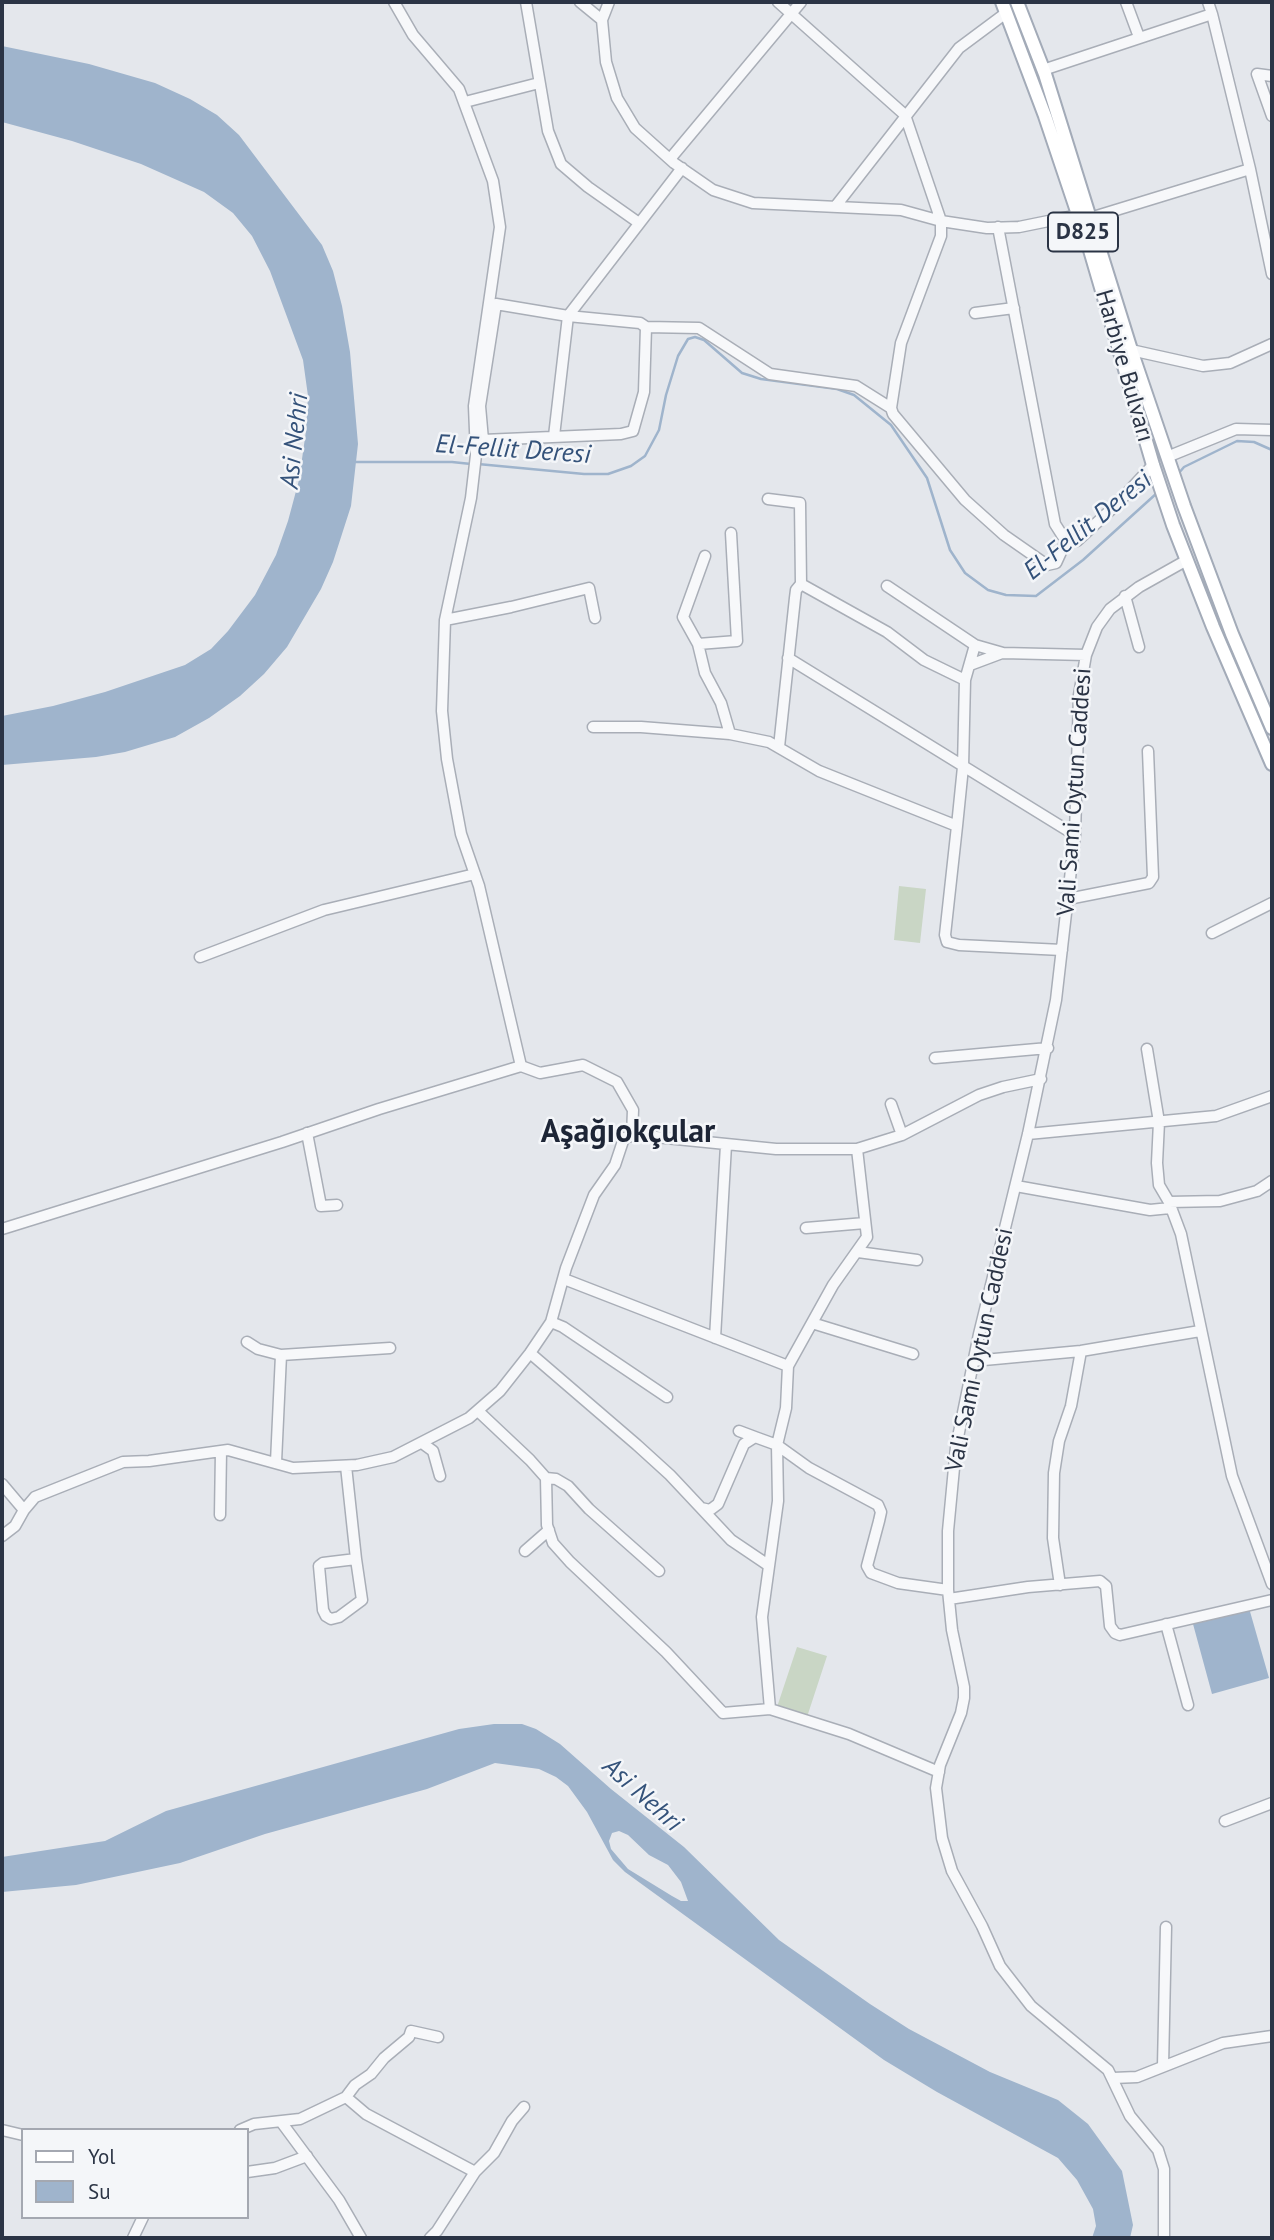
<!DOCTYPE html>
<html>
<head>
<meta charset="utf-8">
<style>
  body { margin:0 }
  #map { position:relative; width:1274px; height:2240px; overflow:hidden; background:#e4e7ec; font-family:"PT Sans",sans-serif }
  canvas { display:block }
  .frame { position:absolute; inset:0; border:4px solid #2b3445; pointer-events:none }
  .legend { position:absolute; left:21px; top:2128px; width:228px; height:91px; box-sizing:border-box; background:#f4f6f9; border:2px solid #a4a8b1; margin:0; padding:9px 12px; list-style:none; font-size:21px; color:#2b3445 }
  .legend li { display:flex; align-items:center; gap:14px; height:35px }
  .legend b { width:35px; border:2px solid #a4a8b1 }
</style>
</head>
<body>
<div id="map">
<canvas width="1274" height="2240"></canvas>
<div class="frame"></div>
<ul class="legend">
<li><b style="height:9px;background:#fff"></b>Yol</li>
<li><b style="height:19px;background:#9fb4cc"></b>Su</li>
</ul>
</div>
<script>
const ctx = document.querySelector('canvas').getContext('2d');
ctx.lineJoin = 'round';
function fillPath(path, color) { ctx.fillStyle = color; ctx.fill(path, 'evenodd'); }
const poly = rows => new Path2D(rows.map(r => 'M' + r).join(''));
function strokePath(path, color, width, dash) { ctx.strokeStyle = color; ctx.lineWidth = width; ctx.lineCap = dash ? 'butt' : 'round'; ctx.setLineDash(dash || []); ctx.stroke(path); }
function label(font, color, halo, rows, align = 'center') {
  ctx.font = font + ' "PT Sans",sans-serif'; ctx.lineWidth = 5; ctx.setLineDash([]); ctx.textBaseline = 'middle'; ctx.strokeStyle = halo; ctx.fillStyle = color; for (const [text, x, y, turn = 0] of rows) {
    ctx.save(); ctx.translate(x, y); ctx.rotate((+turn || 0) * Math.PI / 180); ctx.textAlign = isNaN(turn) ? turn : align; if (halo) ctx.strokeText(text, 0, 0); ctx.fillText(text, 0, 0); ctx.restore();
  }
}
fillPath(poly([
  [899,886,926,889,920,943,894,940],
  [797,1647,827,1656,807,1717,777,1707]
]), '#c9d6c5');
fillPath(poly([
  [2,46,89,64,155,83,190,99,217,115,239,135,322,245,333,271,342,306,350,352,358,444,351,506,333,562,321,589,287,647,264,674,240,696,209,718,175,737,125,752,96,757,2,765,2,716,53,706,105,692,185,665,211,649,228,631,255,595,276,555,288,521,299,480,306,431,308,396,303,360,270,271,252,236,233,213,204,192,141,164,72,141,2,122],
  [1249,1608,1269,1678,1212,1694,1193,1624],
  [494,1724,522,1724,536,1729,560,1744,611,1789,684,1847,779,1940,870,2004,909,2029,990,2072,1058,2100,1088,2124,1122,2171,1133,2225,1130,2238,1092,2238,1096,2226,1093,2209,1077,2180,1058,2158,937,2092,884,2060,625,1872,613,1860,587,1812,568,1786,556,1777,539,1769,495,1763,427,1789,265,1834,180,1863,76,1885,2,1892,2,1857,105,1841,166,1811,459,1729],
  [619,1831,628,1835,649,1855,668,1865,681,1882,688,1901,681,1901,672,1896,628,1869,611,1849,609,1841,612,1833]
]), '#9fb4cc');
strokePath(poly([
  [356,462,452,462,471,464],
  [478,464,584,474,608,474,631,466,645,456,659,430,666,395,678,356,688,339,695,337,704,340,742,373,761,379,837,389,854,395,891,425,927,478,950,550,965,573,988,590,1006,595,1036,596,1083,560,1157,493],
  [1178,474,1184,467,1237,441,1254,442,1272,450]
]), '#9fb4cc', 2.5);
const minor = poly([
  [394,2,413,35,459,89,493,181,500,227,474,406,476,455,471,498,445,620,442,711,447,759,461,834,479,886,521,1066,540,1073,583,1065,617,1082,633,1110,632,1136],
  [526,2,548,131,561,164,588,187,639,223],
  [580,2,602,20],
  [609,2,602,20,606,62,617,98,635,128,674,163,713,190,753,203,901,210,941,221,987,228,1019,227,1078,215],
  [778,2,905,115,941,221,941,236,901,343,891,408,893,414,965,500,1004,535,1047,565,1056,563,1067,539],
  [1126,2,1139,37],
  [1208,2,1212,14],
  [1043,70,1212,14,1250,169,1272,274],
  [1272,76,1257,74,1272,116],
  [465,102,539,83],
  [670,159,801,2],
  [835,207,959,48,1006,13],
  [1090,218,1250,169],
  [998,227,1055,524,1062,535,1067,539,1077,541,1116,505,1153,465],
  [496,304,568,316,640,323,646,327,644,392,633,431,621,434,483,440,480,406,496,304],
  [975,313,1014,308],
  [646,327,699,328,770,374,856,386,891,408],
  [1131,350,1203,366,1230,363,1272,344],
  [554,436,568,316,682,168],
  [1167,457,1236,429,1272,430],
  [768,499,800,503,801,584],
  [705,556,683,617,698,644,705,673,721,703,730,734,769,742,819,771,957,826,945,935,947,942,959,945,1062,950],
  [887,586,975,645],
  [1125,596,1139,647],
  [445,620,511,607,589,588,595,618],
  [698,644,737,641,731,533],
  [788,658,1075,835],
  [970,665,1002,653],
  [593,727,641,727,730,734],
  [779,747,795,598,796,590,801,584,887,632,924,660,965,680],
  [957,826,963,767,965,680,975,645,1003,653,1086,655],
  [1068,899,1149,883,1153,877,1148,751],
  [1212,933,1272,903],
  [200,957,324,910,475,874],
  [1147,1049,1159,1122,1157,1163,1159,1185,1169,1202,1181,1234,1232,1476,1272,1584],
  [935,1058,1048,1048],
  [891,1104,902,1135],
  [307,1133,321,1206,337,1205],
  [1028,1134,1216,1116,1272,1096],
  [857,1149,867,1237,833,1285,788,1366,786,1408,777,1445,809,1468,878,1505,881,1512,879,1521,867,1566,871,1573,898,1583,948,1590],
  [1016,1186,1150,1210,1170,1208],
  [1169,1202,1220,1201,1257,1191,1272,1181],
  [806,1228,865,1223],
  [2,1229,282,1142,379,1109,521,1066],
  [858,1252,917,1260],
  [564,1279,788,1366],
  [551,1322,563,1327,667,1397],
  [812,1323,913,1354],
  [715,1338,726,1145],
  [247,1342,258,1349,281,1355,276,1462],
  [530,1353,637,1445,670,1475,701,1508,710,1510,718,1504,744,1444,755,1437,777,1445,778,1501,762,1617,770,1709],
  [281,1355,390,1348],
  [973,1361,1081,1351,1200,1331],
  [478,1411,530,1460,546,1478,547,1525,553,1543,570,1562,666,1652,723,1713,770,1709,849,1734,939,1772],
  [739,1431,755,1437],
  [422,1443,433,1451,440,1476],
  [346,1466,356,1559],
  [546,1478,556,1479,568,1486,589,1509,659,1571],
  [2,1484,24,1510],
  [701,1508,731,1540,768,1565],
  [220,1515,221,1451],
  [2,1536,15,1526,24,1510,35,1497,123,1462,149,1461,228,1450,293,1468,357,1465,393,1457,469,1418,500,1391,530,1353,551,1322,566,1268,594,1195,615,1165,624,1138,636,1135,776,1149,857,1149,902,1135,979,1095,1003,1087,1041,1079],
  [525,1551,549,1530],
  [356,1559,362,1600,339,1617,331,1619,326,1616,323,1610,319,1566,323,1563,356,1559],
  [1060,1585,1053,1538,1054,1473,1059,1441,1071,1406,1081,1351],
  [949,1599,1028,1587,1100,1581,1106,1586,1110,1626,1115,1633,1120,1635,1272,1600],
  [1166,1624,1188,1705],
  [1225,1821,1272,1803],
  [1163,2066,1166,1927],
  [1113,2078,1137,2077,1223,2043,1272,2036],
  [346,2097,366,2114,475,2172,437,2231,430,2238],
  [282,2123,339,2200,361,2238],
  [2,2130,23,2135],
  [240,2130,254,2124,300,2119,346,2097,355,2085,371,2074,384,2058,409,2037,411,2031,438,2037],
  [247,2172,275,2168,307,2156],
  [475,2172,494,2153,512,2121,524,2107],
  [133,2238,143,2217],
  [1164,2238,1164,2169,1158,2150,1130,2116,1108,2070,1031,2006,1000,1966,982,1926,952,1871,942,1838,936,1788,940,1765,961,1713,964,1698,964,1687,952,1630,948,1590,948,1531,956,1447,979,1334,1028,1134,1056,1000,1075,835,1079,695,1086,655,1097,627,1110,609,1139,587,1187,560]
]);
const major = poly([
  [1002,2,1045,116,1090,250,1153,465,1173,525,1213,627,1272,764],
  [1017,2,1045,74,1131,350,1184,506,1232,634,1272,728]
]);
strokePath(minor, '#a9aeb7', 13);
strokePath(major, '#a3abb8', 16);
strokePath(minor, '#f7f8fa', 10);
strokePath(major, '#fff', 12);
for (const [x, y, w] of [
  [1083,232,70]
]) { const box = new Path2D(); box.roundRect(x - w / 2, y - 19.5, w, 39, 5); ctx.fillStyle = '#f4f6f9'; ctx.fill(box); strokePath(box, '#2b3445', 2); }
label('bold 23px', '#2b3445', null, [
  ["D825",1083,232]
]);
label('24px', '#2b3445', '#f4f6f9', [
  ["Harbiye Bulvarı",1124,366,74],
  ["Vali Sami Oytun Caddesi",1075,792,-86],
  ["Vali Sami Oytun Caddesi",980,1350,-78]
]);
label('italic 26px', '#34527a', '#f4f6f9', [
  ["Asi Nehri",295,441,-84],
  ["El-Fellit Deresi",513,450,4],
  ["El-Fellit Deresi",1088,526,-39],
  ["Asi Nehri",642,1795,42]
]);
label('bold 32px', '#1d2536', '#f4f6f9', [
  ["Aşağıokçular",628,1133]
]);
</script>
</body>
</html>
